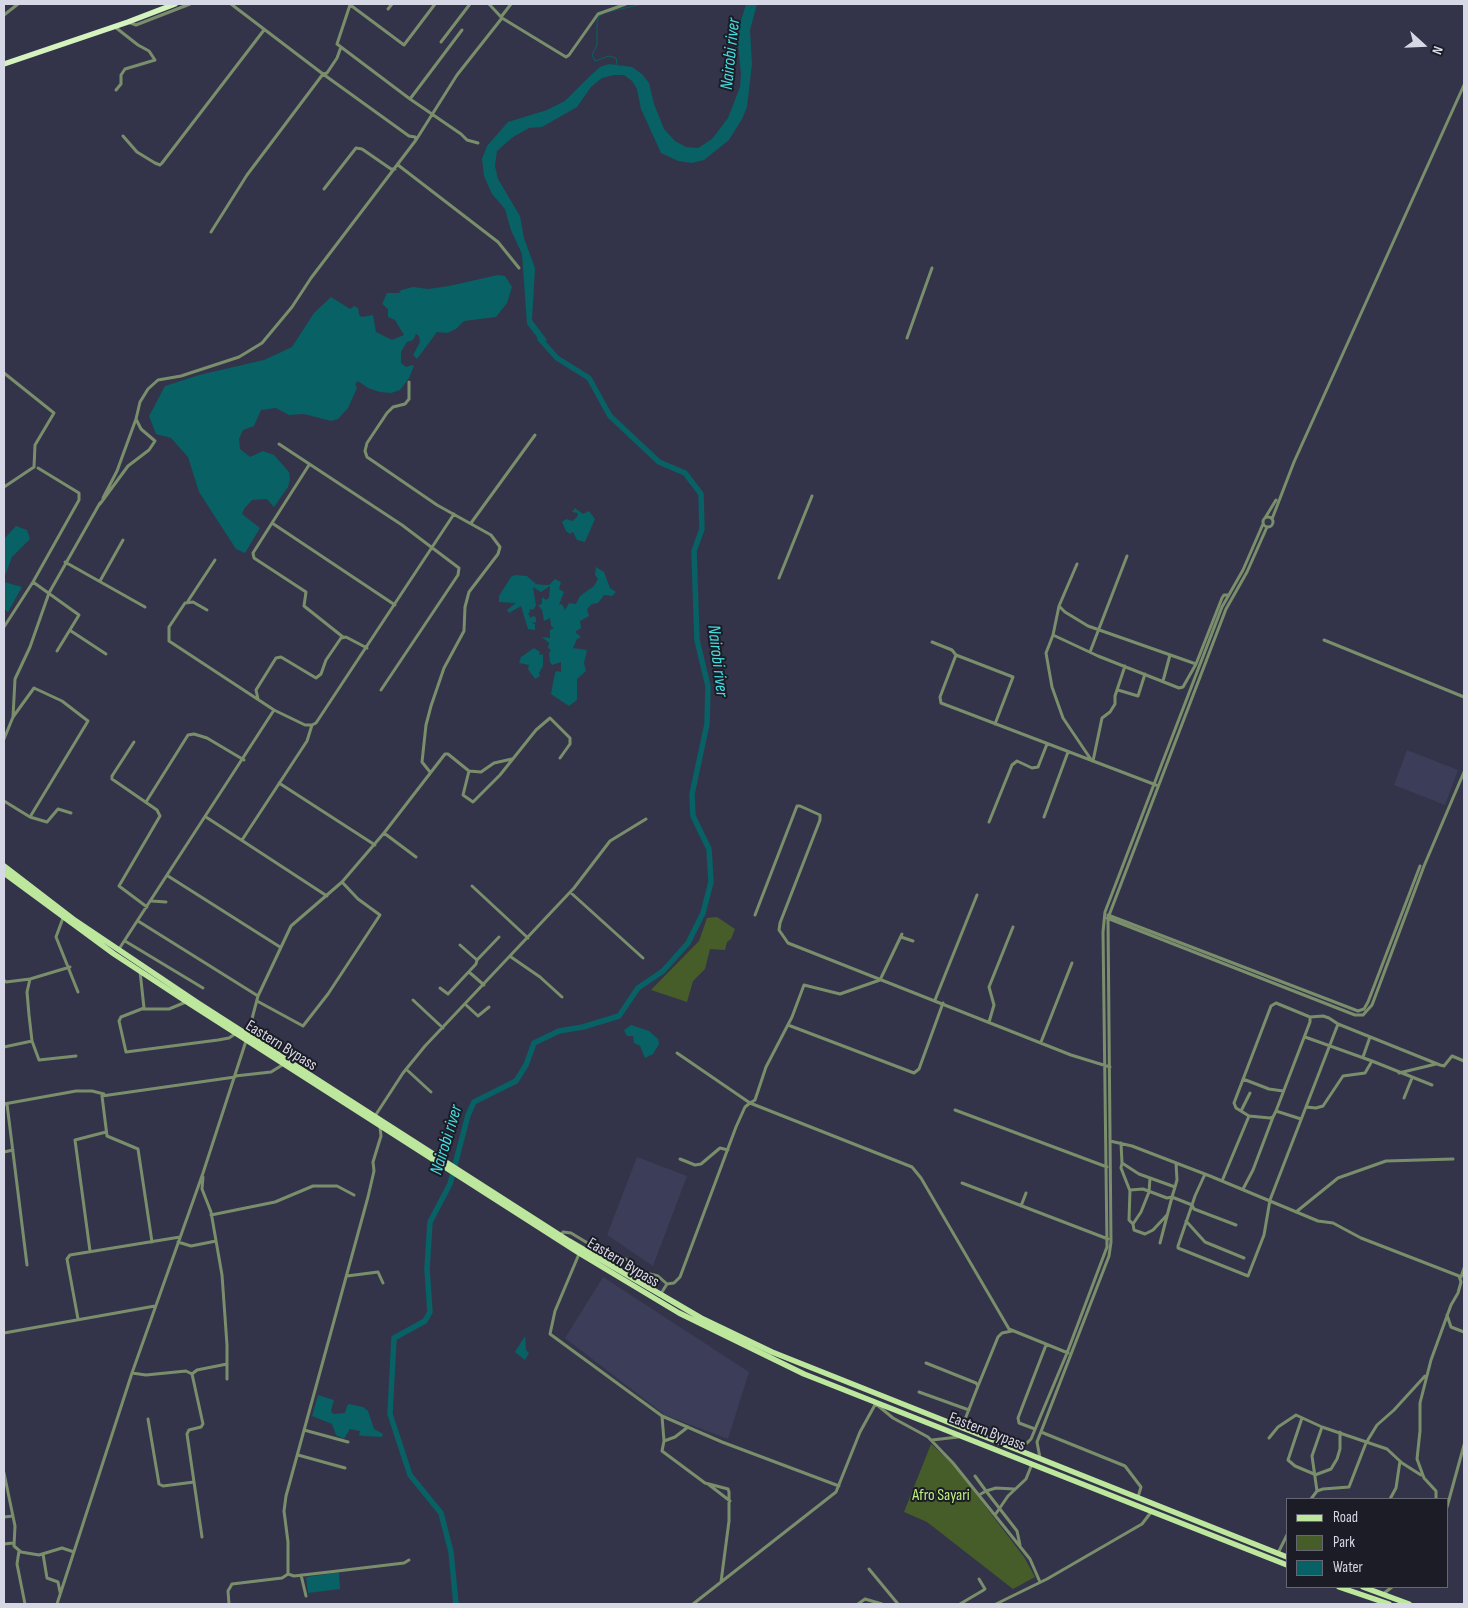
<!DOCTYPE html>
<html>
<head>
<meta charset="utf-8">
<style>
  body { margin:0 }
  #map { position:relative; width:1468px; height:1608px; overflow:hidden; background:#333449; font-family:"Sofia Sans Condensed",sans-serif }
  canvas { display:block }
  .frame { position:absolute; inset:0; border:5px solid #d7d8e6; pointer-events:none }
  .legend { position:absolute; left:1286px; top:1498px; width:162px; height:90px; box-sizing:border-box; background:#1c1c26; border:1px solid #676773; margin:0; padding:6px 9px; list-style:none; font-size:15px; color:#d7d8e6 }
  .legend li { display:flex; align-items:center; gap:10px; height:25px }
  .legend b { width:25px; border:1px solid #676773 }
  .north { position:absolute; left:1398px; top:20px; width:50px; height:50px; -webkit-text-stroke:4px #1c1c26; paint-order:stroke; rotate:110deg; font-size:14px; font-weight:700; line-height:20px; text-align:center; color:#d7d8e6 }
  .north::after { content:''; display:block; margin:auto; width:18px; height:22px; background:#d7d8e6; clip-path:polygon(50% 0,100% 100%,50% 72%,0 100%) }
</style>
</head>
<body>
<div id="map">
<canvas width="1468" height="1608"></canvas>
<div class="frame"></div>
<ul class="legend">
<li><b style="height:6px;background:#bee79e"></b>Road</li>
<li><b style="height:14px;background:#465d29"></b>Park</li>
<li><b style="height:14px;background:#086164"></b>Water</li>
</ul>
<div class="north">N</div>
</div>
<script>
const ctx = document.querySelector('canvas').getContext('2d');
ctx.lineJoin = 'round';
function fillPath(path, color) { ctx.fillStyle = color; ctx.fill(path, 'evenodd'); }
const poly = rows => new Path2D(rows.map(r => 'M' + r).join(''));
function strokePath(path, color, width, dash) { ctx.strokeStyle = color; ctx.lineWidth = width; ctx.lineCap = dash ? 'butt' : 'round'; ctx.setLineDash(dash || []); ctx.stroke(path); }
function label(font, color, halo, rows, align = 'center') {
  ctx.font = font + ' "Sofia Sans Condensed",sans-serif'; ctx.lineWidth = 4; ctx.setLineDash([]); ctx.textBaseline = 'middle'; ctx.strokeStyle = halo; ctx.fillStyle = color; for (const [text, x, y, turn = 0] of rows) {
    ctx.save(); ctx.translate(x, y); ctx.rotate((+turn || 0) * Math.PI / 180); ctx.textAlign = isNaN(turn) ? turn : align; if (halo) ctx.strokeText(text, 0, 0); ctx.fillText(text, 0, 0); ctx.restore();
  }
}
fillPath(poly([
  [1407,750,1458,770,1445,805,1394,785],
  [637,1157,687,1176,653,1266,607,1235],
  [603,1277,749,1372,728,1439,665,1415,565,1338]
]), '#3c3d58');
fillPath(poly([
  [717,917,735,929,731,939,727,942,725,950,710,949,705,969,693,981,687,1002,651,990,699,941,707,918],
  [931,1444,953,1464,1024,1557,1035,1577,1013,1589,927,1522,904,1512]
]), '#465d29');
fillPath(poly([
  [746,4,757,4,750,30,752,64,747,107,742,119,729,140,704,160,692,163,678,161,661,153,641,109,637,89,632,81,624,75,614,75,602,78,591,87,577,107,542,127,529,128,513,137,497,151,495,166,498,179,520,216,524,238,535,268,532,320,547,340,543,345,527,324,522,254,511,230,505,209,492,194,484,176,482,159,487,146,508,122,547,110,565,101,590,76,600,67,609,64,632,67,642,74,649,83,654,104,664,129,675,141,686,147,698,148,712,139,728,118,740,87,741,74,737,34],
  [498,275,505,276,512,287,507,303,496,317,464,321,456,329,447,333,437,332,417,359,413,355,420,342,419,336,416,334,413,340,407,342,401,352,401,363,406,367,412,365,414,366,409,378,400,390,391,393,380,392,368,388,358,381,355,384,357,388,348,408,338,419,331,421,304,414,289,415,276,408,261,410,254,426,243,430,239,439,240,449,250,457,263,451,274,455,289,472,290,479,288,487,274,507,267,499,252,500,244,509,242,514,260,528,245,553,236,549,199,492,188,457,171,438,156,434,149,416,165,386,199,375,264,360,292,347,314,313,331,297,350,309,354,306,358,308,359,315,362,317,373,315,376,332,392,340,404,335,395,320,388,317,388,309,382,304,387,293,399,293,401,290,413,287,428,289,449,286],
  [575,508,583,514,589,511,595,519,585,542,577,540,573,532,570,534,566,531,562,522,566,519,572,521,577,517,578,513,572,512],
  [16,526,27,530,30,539,12,557,4,578,4,539],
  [596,567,604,572,610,588,616,592,612,596,604,595,598,603,592,604,587,609,589,616,580,621,581,628,575,632,581,637,577,639,573,648,587,650,584,663,586,671,577,679,577,700,569,706,551,694,555,673,557,671,561,672,561,662,552,665,550,662,549,653,551,650,548,648,549,643,542,637,550,638,550,630,554,628,551,626,550,618,544,621,542,610,538,605,542,604,542,597,546,600,549,598,550,586,541,592,533,587,536,605,534,609,529,610,530,612,528,614,530,616,529,618,534,616,536,618,536,622,532,623,535,624,535,630,528,629,521,606,509,613,507,610,516,603,499,602,499,596,511,577,515,575,527,576,536,584,544,585,549,585,555,579,561,582,559,589,564,592,559,605,562,604,565,610,569,603,576,604,580,596,594,586,598,579,595,575],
  [4,582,22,587,8,612,4,609],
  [534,648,540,652,539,655,543,654,543,666,539,673,540,676,535,679,528,669,529,665,519,663,521,657],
  [631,1025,649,1031,658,1039,659,1044,653,1054,645,1058,640,1046,634,1043,633,1036,627,1036,624,1030],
  [525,1336,526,1350,529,1353,525,1360,515,1352],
  [318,1395,334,1400,331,1411,333,1414,345,1413,347,1406,349,1404,363,1407,368,1411,374,1429,383,1434,382,1437,363,1436,359,1435,360,1431,350,1429,344,1439,336,1435,332,1424,312,1416],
  [335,1573,339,1573,340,1589,308,1593,306,1577]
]), '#086164');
strokePath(poly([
  [607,12,643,4],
  [603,14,599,16,597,22,597,45,592,55,595,61,609,56,616,58,617,65]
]), '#086164', 1);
strokePath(poly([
  [456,1604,451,1552,441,1513,410,1475,390,1414,394,1338,425,1321,430,1312,427,1269,430,1222,450,1184,468,1115,474,1102,516,1081,526,1065,534,1043,559,1031,583,1027,619,1016,638,988,663,971,688,943,703,913,711,882,709,849,693,816,692,794,707,724,708,686,697,640,694,551,702,529,701,494,685,473,659,462,610,416,589,378,557,358,540,339]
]), '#086164', 5.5);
strokePath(poly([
  [349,4,404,45,435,4],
  [489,4,502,18,566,57,569,55,598,14,626,4],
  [350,5,337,44,410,99,462,30],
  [388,9,392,4],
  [4,15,18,4],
  [501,17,511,4],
  [128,22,136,25,190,4],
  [115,27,138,45,149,51,155,60,125,69,121,75,121,84,116,90],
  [441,42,470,4],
  [410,99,461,134,467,140,478,143],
  [123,136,137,152,155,163,160,165,162,163,264,30],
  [416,140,457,75,502,18],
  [398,165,498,242,519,268],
  [324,189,356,148,362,149,391,169,395,169],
  [211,232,247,175,323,74,327,73,337,58,341,47],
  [907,338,932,268],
  [4,373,54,413,35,445,34,467,4,487],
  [409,382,409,399,405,404,393,407,387,413,367,443,365,451,367,457,437,505,491,535,500,547,498,554,469,592,465,607,464,631,444,668,431,706,426,725,422,762,430,772],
  [279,444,402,525,459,568,458,575,381,690],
  [309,465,272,523,395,605],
  [103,498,117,471,136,419],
  [100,504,128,466,149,450,155,441,141,429,136,419,140,402,148,389,158,380,181,376,239,357,262,343,292,307,311,278,416,140,415,137,409,136,323,74,231,4],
  '1263 522a5 5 0 1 1 10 0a5 5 0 1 1-10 0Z',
  [1265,518,1276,500],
  [1272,519,1294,462,1464,85],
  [272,523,253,553,254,558,306,592,304,606,343,637],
  [471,523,535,435],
  [65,562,145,607],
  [1077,564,1059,606,1053,635,1098,656,1179,688,1183,687,1196,664,1222,598,1224,595,1229,595],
  [779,578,812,496],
  [100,581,123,540],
  [33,582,79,500,79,493,38,468],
  [188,601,215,560],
  [1059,606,1065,612,1088,626,1196,664],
  [207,610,193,602,185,603,169,627,169,641,274,710],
  [4,627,33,582,79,615,57,651],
  [71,631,106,654],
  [1053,635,1046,653,1052,687,1063,718,1092,761],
  [1324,640,1464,697],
  [932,642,952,650,956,655,940,697,941,703,1156,785],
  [1090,652,1127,556],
  [956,655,1013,677,995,724],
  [1163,681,1170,655],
  [1118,690,1138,696,1145,674],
  [258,699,256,690,276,658,281,657,316,678,321,674,326,660,341,638,346,637,367,648],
  [13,717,15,679,30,647,49,593,100,503],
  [4,739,13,717,34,688,62,701,88,721,30,817],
  [134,742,112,776,112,779,157,810,160,816,119,886,147,907],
  [1093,761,1102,718,1110,712,1115,704,1115,696,1125,666],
  [469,771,481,772,494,763,512,759],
  [279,783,375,845],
  [4,801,30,817,47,822,58,809,71,813],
  [146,802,188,735,194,734,207,738,244,760],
  [206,817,327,896],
  [1044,817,1068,752],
  [989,822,1012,765,1017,761,1032,768,1038,767,1047,744],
  [384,833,416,857],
  [242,840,307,741,312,725],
  [168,876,280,947],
  [472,886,528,938],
  [570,892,643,958],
  [152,901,166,902],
  [755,915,797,806,800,806,820,815,820,820,780,923,779,930,788,943,1071,1055,1110,1067],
  [1108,915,1358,1011,1364,1009,1368,1002,1420,866],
  [63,918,56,937,78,992],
  [1107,918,1355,1015,1363,1015,1372,1005,1424,866,1464,772],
  [138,921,258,996],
  [901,937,913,941],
  [125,941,203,988],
  [119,949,274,710,305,725,312,725,316,723,454,514],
  [511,957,540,977,562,997],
  [477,960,499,937],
  [70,967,30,979,27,992,29,1015,32,1041,39,1060,76,1056],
  [140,971,144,1008,121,1017,119,1021,126,1052,218,1040,229,1038,235,1034],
  [469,972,484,985],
  [4,980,6,982,30,979],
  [440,988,448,994,476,964,477,960,460,945],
  [413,1000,443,1028],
  [935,1000,977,895],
  [257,1001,303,1026,328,994,380,915,358,899,342,882],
  [465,1004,478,1016,489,1007],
  [143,1009,169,1009,186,1002],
  [1310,1017,1323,1016,1329,1018,1338,1024,1440,1065,1444,1066,1452,1056,1464,1061],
  [989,1022,994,1005,989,987,1013,927],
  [788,1025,914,1073,919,1069,943,1003],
  [248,1034,258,996,291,926,342,882,384,833,445,754,448,754,469,771,463,795,473,802,500,775,536,730,550,718,570,738,570,744,560,758],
  [1305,1037,1372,1061],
  [1041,1042,1072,963],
  [4,1047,32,1041],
  [677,1053,750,1103,755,1100,766,1067,792,1017,804,985,840,994,880,980,902,934],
  [1363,1057,1370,1037],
  [406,1069,431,1092],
  [1399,1073,1436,1064],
  [235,1076,271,1072,284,1064],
  [1243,1079,1269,1089,1283,1091],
  [1404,1098,1412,1078],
  [4,1104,76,1091,92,1091,104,1094],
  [7,1104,27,1265],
  [1306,1107,1316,1108,1323,1106,1343,1076,1365,1073,1372,1061,1432,1085],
  [955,1110,1107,1167],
  [1241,1111,1250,1093],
  [1276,1111,1273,1117,1270,1118,1249,1116,1236,1108,1234,1103,1271,1006,1276,1003,1310,1017,1310,1022,1276,1111,1301,1119],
  [375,1116,403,1073,425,1046,574,888,610,841,646,819],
  [1110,1141,1132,1146,1210,1176,1318,1221,1333,1223,1361,1238,1459,1276,1461,1282,1458,1293,1451,1305,1431,1360,1420,1403,1420,1431,1417,1459,1424,1478,1436,1491,1436,1499],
  [1121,1143,1122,1163,1139,1174,1175,1187,1172,1197,1192,1205,1178,1246,1178,1248,1248,1276,1264,1235,1270,1200,1338,1024],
  [4,1152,13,1150],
  [680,1159,695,1165,701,1164,720,1148,728,1150],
  [1122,1163,1121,1168,1130,1191],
  [1205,1174,1195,1196,1192,1205,1194,1209,1236,1225],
  [203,1177,202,1189,211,1212,222,1275,227,1345,227,1379],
  [1150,1178,1149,1192,1141,1212,1133,1224,1134,1230,1145,1234,1153,1230,1167,1215],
  [1222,1181,1249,1116],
  [962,1183,1108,1239],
  [1175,1187,1177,1180,1176,1163],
  [1243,1189,1253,1170,1273,1117],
  [1021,1206,1026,1193],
  [1296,1212,1338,1178,1386,1161,1453,1159],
  [211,1215,275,1202,313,1186,337,1186,354,1195],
  [1186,1221,1205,1242,1244,1258],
  [1133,1224,1129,1220,1130,1190,1143,1189,1167,1198,1172,1197,1160,1243],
  [561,1235,563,1232,571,1233,614,1259,626,1259,638,1271,658,1276,667,1284],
  [152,1242,138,1149,107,1136,102,1096,235,1077],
  [178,1242,191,1246,216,1241],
  [90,1251,75,1140,106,1132],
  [579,1254,555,1311,550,1334,662,1416,722,1442,839,1486],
  [347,1276,378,1272,383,1283],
  [1461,1277,1464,1268],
  [660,1295,667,1284,674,1283,680,1277,736,1127,745,1107,750,1103,912,1167,921,1178,1009,1329,1068,1353],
  [1447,1315,1451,1327,1464,1332],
  [78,1319,67,1259,70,1255,180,1237],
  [4,1333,155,1306],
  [926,1363,976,1383,978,1386,962,1427],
  [132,1373,146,1375,186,1371,192,1374,203,1424,201,1427,189,1430,187,1434,202,1537],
  [192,1374,197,1370,227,1364],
  [978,1386,998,1337,1002,1333,1012,1331],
  [919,1392,969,1410],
  [876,1404,893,1418,928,1437,953,1463,1030,1559,1040,1582],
  [662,1416,664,1441,662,1451,705,1483,728,1489,729,1492,729,1521,721,1582],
  [1302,1418,1288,1460,1295,1466,1314,1474],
  [148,1419,159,1484,163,1486,194,1482],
  [1035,1429,1019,1423,1018,1418,1046,1345],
  [304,1430,348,1442],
  [1041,1432,1125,1466,1141,1487,1138,1497],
  [1269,1438,1278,1427,1296,1415,1322,1427,1387,1449,1402,1463,1421,1475],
  [932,1440,958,1437],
  [664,1441,675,1437,688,1427],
  [1017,1448,1027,1443,1031,1439,1067,1353,1107,1247,1103,932,1105,912,1222,607,1243,570,1263,524],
  [298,1455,345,1468],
  [1040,1458,1037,1442,1109,1256,1111,1242,1108,918,1226,609,1247,572,1267,527],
  [4,1473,15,1526,14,1546,21,1552,39,1555,62,1548,74,1552],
  [1315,1475,1331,1469,1337,1459,1340,1449,1340,1432],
  [975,1476,986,1491,996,1488,1014,1489],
  [708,1484,730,1501],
  [1317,1491,1312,1456,1322,1427],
  [979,1495,986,1491,1017,1531,1020,1545],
  [1311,1499,1317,1491,1323,1489,1349,1487,1366,1443,1377,1425,1394,1410,1425,1376],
  [1390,1499,1396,1488,1400,1461],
  [1447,1507,1464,1445],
  [995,1515,1008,1496,1026,1479,1032,1464],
  [4,1517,13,1516],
  [4,1544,13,1543],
  [19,1551,17,1564,25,1604],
  [1278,1553,1287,1535],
  [43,1554,47,1578,58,1582,60,1592],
  [869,1569,898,1604],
  [288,1574,288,1542,284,1511,286,1496,368,1197,374,1171,373,1162,381,1136,380,1127],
  [288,1574,294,1576,329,1572,404,1563,409,1560],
  [301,1575,306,1596],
  [1383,1594,1392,1587],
  [57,1604,132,1373,203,1173,246,1041],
  [229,1604,228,1591,232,1584,282,1578,288,1574],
  [693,1604,836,1492,860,1432,876,1403],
  [858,1604,865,1599,882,1604],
  [960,1604,982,1591,985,1589,979,1579],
  [996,1604,1047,1579,1142,1524,1152,1511]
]), '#7a8e6c', 3);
strokePath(poly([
  [4,866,73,919,198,1003,569,1241,701,1318,772,1352,1287,1557],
  [4,873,114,954,187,1002,579,1253,679,1313,804,1374,1287,1565],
  [1339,1587,1389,1604],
  [1363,1587,1409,1604]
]), '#bee79e', 5.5);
strokePath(poly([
  [4,64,128,22,175,4]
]), '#d4f3be', 5.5);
label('16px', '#d7d8e6', '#1c1c26', [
  ["Eastern Bypass",281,1046,32],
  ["Eastern Bypass",623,1263,31],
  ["Eastern Bypass",987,1432,21]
]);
label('16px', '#bcf07e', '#1c1c26', [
  ["Afro Sayari",941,1496]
]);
label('italic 18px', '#46dce0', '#1c1c26', [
  ["Nairobi river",731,54,-84],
  ["Nairobi river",717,661,83],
  ["Nairobi river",447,1140,-73]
]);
</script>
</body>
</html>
